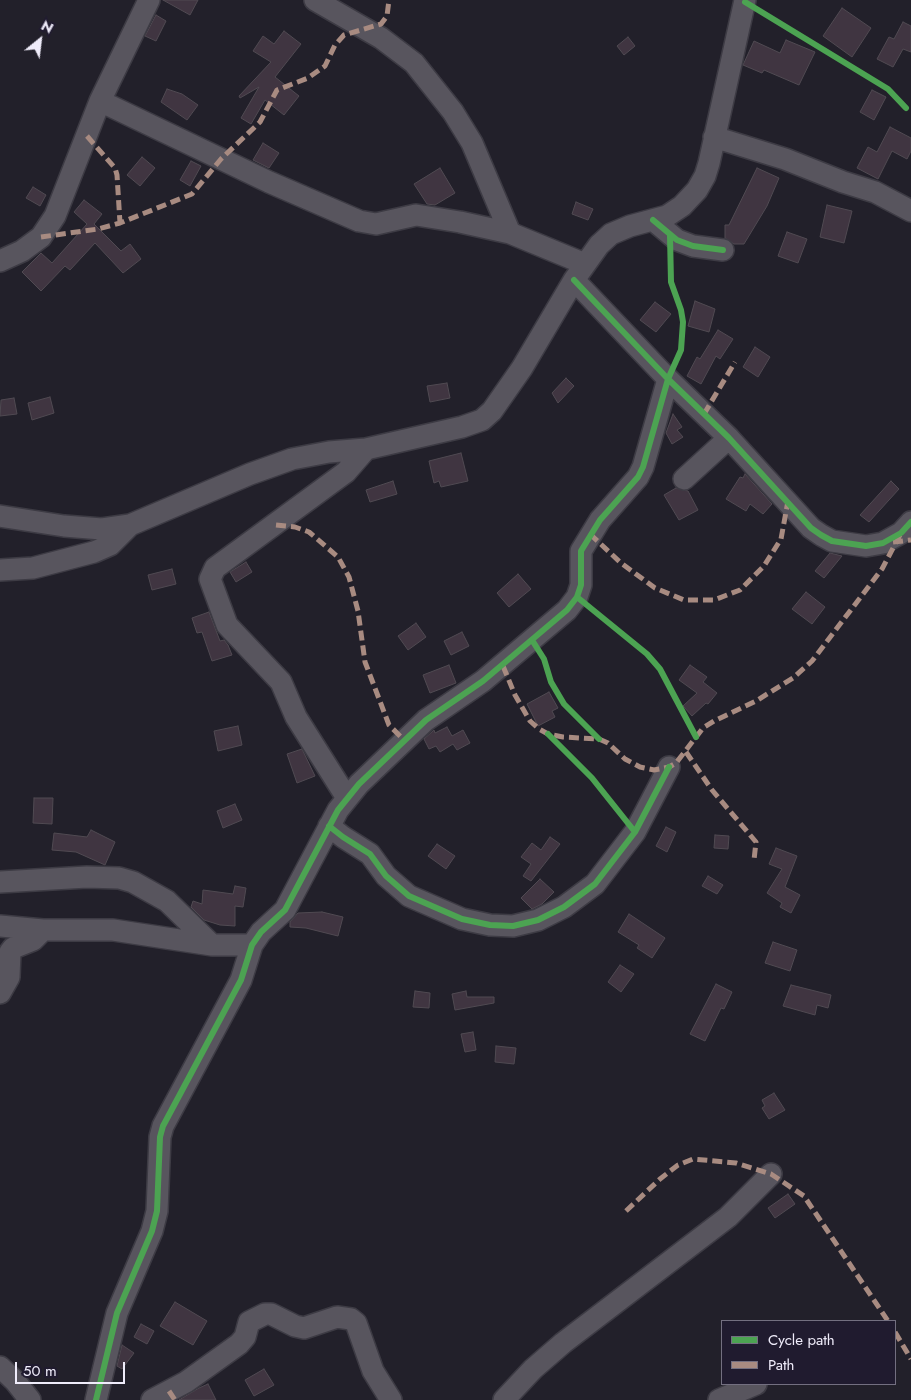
<!DOCTYPE html>
<html>
<head>
<meta charset="utf-8">
<style>
  body { margin:0 }
  #map { position:relative; width:911px; height:1400px; overflow:hidden; background:#22202a; font-family:Jost,sans-serif }
  canvas { display:block }
  .legend { position:absolute; left:721px; top:1320px; width:175px; height:65px; box-sizing:border-box; background:#201b2f; border:1px solid #736f80; margin:0; padding:6px 9px; list-style:none; font-size:15px; color:#efecfa }
  .legend li { display:flex; align-items:center; gap:10px; height:25px }
  .legend b { width:25px; border:1px solid #736f80 }
  .north { position:absolute; left:15px; top:15px; width:50px; height:50px; -webkit-text-stroke:4px #201b2f; paint-order:stroke; rotate:29deg; font-size:14px; font-weight:700; line-height:20px; text-align:center; color:#efecfa }
  .north::after { content:''; display:block; margin:auto; width:18px; height:22px; background:#efecfa; clip-path:polygon(50% 0,100% 100%,50% 72%,0 100%) }
  .scale { position:absolute; left:15px; top:1362px; width:110px; height:22px; box-sizing:border-box; border:2px solid #efecfa; border-top:0; padding-left:6px; font-size:15px; line-height:18px; white-space:nowrap; color:#efecfa; -webkit-text-stroke:4px #201b2f; paint-order:stroke }
</style>
</head>
<body>
<div id="map">
<canvas width="911" height="1400"></canvas>
<ul class="legend">
<li><b style="height:6px;background:#4ca352"></b>Cycle path</li>
<li><b style="height:6px;background:#a88b81"></b>Path</li>
</ul>
<div class="north">N</div>
<div class="scale">50 m</div>
</div>
<script>
const ctx = document.querySelector('canvas').getContext('2d');
ctx.lineJoin = 'round';
function fillPath(path, color) { ctx.fillStyle = color; ctx.fill(path, 'evenodd'); }
const poly = rows => new Path2D(rows.map(r => 'M' + r).join(''));
function strokePath(path, color, width, dash) { ctx.strokeStyle = color; ctx.lineWidth = width; ctx.lineCap = dash ? 'butt' : 'round'; ctx.setLineDash(dash || []); ctx.stroke(path); }
const building = poly([
  [163,0,198,0,190,15,163,0],
  [842,8,871,28,852,57,823,36,842,8],
  [156,15,166,21,156,41,145,36,156,15],
  [903,22,911,26,911,52,903,49,893,67,877,59,889,37,894,39,903,22],
  [284,31,301,44,275,77,299,96,284,115,265,100,251,124,241,118,259,87,240,98,239,96,271,62,253,51,263,36,274,44,284,31],
  [628,37,635,46,624,55,617,46,628,37],
  [786,40,815,52,799,85,764,70,762,73,743,65,754,41,780,53,786,40],
  [167,89,182,94,198,105,187,120,161,102,167,89],
  [872,90,886,97,874,120,860,112,872,90],
  [890,127,911,138,911,151,907,159,892,151,878,179,857,168,868,147,877,152,890,127],
  [263,143,279,153,269,168,253,160,263,143],
  [142,157,155,168,140,186,127,175,142,157],
  [191,161,201,166,190,186,180,180,191,161],
  [440,168,455,193,435,205,427,204,414,184,440,168],
  [757,168,779,178,767,206,744,244,734,244,725,238,725,225,729,225,757,168],
  [33,187,46,195,40,206,26,198,33,187],
  [84,200,102,214,94,224,121,251,130,244,141,259,123,273,95,243,70,270,65,266,41,291,22,272,41,253,52,263,87,224,74,212,84,200],
  [576,202,593,209,588,220,572,214,576,202],
  [827,205,852,211,844,243,820,237,827,205],
  [787,232,807,239,798,263,778,256,787,232],
  [695,301,715,309,709,332,688,326,695,301],
  [655,302,671,314,656,332,640,320,655,302],
  [718,330,733,339,720,359,716,356,701,384,687,376,697,357,700,359,718,330],
  [755,347,770,357,758,377,743,367,755,347],
  [566,378,574,386,558,403,552,393,566,378],
  [447,383,450,398,430,402,427,386,447,383],
  [50,397,54,413,32,420,28,403,50,397],
  [14,398,17,414,0,416,1,400,14,398],
  [673,414,682,427,677,430,683,437,672,444,666,433,673,414],
  [461,453,468,481,441,487,439,481,434,483,429,461,461,453],
  [745,474,772,504,763,514,750,504,746,511,726,499,740,477,743,478,745,474],
  [393,481,397,494,370,502,366,490,393,481],
  [891,481,899,489,869,522,860,515,891,481],
  [676,488,688,491,698,510,679,520,664,495,676,488],
  [830,553,842,556,824,578,815,571,830,553],
  [246,562,252,572,236,582,230,572,246,562],
  [172,569,176,584,152,590,148,575,172,569],
  [518,574,531,589,509,607,497,593,518,574],
  [806,592,825,607,812,624,792,609,806,592],
  [209,612,220,641,224,640,228,645,232,655,212,661,202,632,197,633,192,618,209,612],
  [416,623,426,637,408,650,398,636,416,623],
  [462,632,469,646,451,655,444,641,462,632],
  [449,665,456,683,430,693,423,675,449,665],
  [690,665,707,677,703,682,717,693,708,704,706,703,692,716,683,706,697,693,679,680,690,665],
  [549,692,558,708,552,711,555,717,538,726,527,704,549,692],
  [238,726,242,745,218,751,214,731,238,726],
  [447,727,452,736,463,730,470,743,457,750,453,744,440,752,436,746,429,749,424,739,434,730,435,733,447,727],
  [302,749,315,776,297,783,287,754,302,749],
  [34,798,53,798,52,824,33,823,34,798],
  [235,804,242,820,223,828,217,811,235,804],
  [666,827,676,832,667,852,656,846,666,827],
  [91,830,115,842,105,865,76,852,52,850,54,833,87,837,91,830],
  [715,835,729,836,728,849,714,848,715,835],
  [550,837,560,844,531,881,523,876,531,864,521,857,532,843,541,850,550,837],
  [437,844,455,856,446,869,428,856,437,844],
  [776,848,797,856,785,887,800,895,791,913,780,907,782,903,767,893,782,869,769,864,776,848],
  [708,876,723,885,717,894,702,886,708,876],
  [540,879,554,892,542,904,532,909,521,898,540,879],
  [235,886,246,888,243,907,235,906,235,926,220,925,204,920,191,907,193,901,202,904,203,890,233,894,235,886],
  [322,912,343,917,338,936,306,928,290,927,290,922,298,913,322,912],
  [629,914,665,938,652,958,637,948,639,945,618,932,629,914],
  [773,942,797,950,790,971,765,963,773,942],
  [620,965,634,974,621,992,608,982,620,965],
  [716,984,732,992,724,1009,721,1008,705,1041,690,1034,716,984],
  [791,985,831,995,828,1008,817,1005,815,1015,783,1006,791,985],
  [415,991,430,993,429,1008,413,1007,415,991],
  [466,991,467,997,494,997,494,1003,455,1010,452,994,466,991],
  [473,1032,476,1050,465,1052,461,1034,473,1032],
  [496,1046,516,1048,514,1064,495,1062,496,1046],
  [774,1093,785,1110,769,1119,762,1108,765,1106,762,1100,774,1093],
  [788,1194,795,1204,775,1218,768,1208,788,1194],
  [175,1302,207,1321,193,1345,160,1326,175,1302],
  [141,1324,154,1331,147,1344,134,1337,141,1324],
  [122,1345,134,1353,122,1369,117,1366,122,1345],
  [264,1369,274,1385,254,1396,245,1380,264,1369],
  [208,1384,216,1400,179,1400,199,1388,208,1384]
]);
fillPath(building, '#403541');
strokePath(building, '#504a52', 1);
const minor = poly([
  [315,0,381,38,414,63,453,112,472,143,510,233],
  [100,101,269,182,359,221,376,224,416,215,460,222,510,233,585,264],
  [714,137,785,159,843,182,875,192,911,211],
  [653,220,677,240,693,246,723,250],
  [0,261,22,251,41,237,55,216,100,101,149,0],
  [574,280,668,379,729,438,811,528,821,535,832,541,866,546,883,543,901,533,911,522],
  [684,479,729,438],
  [0,516,64,526,102,529,130,525,250,474,292,459,329,452,366,449,462,427,482,420,492,411,522,368,574,280,599,245,611,234,630,226,667,216,682,206,697,190,705,176,709,163,745,0],
  [0,570,33,568,94,552,110,545,130,525],
  [347,798,296,717,281,682,227,625,210,579,215,568,346,472,366,449],
  [329,826,343,837,370,854,386,876,409,896,462,919,490,925,513,926,538,920,564,907,595,884,635,832,669,767],
  [0,882,87,877,119,878,133,882,167,901,212,945],
  [0,926,43,930,113,930,212,945,252,945],
  [0,993,9,977,10,952,13,948,33,940,43,930],
  [0,1367,15,1381,30,1400],
  [96,1400,117,1313,152,1231,157,1211,160,1137,163,1126,241,980,252,945,261,932,285,910,338,810,359,784,426,720,483,681,567,610,577,597,581,585,581,551,600,520,638,477,643,467,668,379],
  [152,1400,186,1382,239,1344,245,1337,249,1322,265,1314,271,1314,295,1326,304,1328,337,1317,351,1319,356,1323,373,1371,391,1400],
  [504,1400,533,1369,563,1343,728,1217,771,1174],
  [719,1400,756,1384]
]);
strokePath(minor, '#3d3b44', 24);
strokePath(minor, '#58555e', 21);
strokePath(poly([
  [87,136,115,168,117,175,120,223],
  [41,237,98,229,120,223,192,194,221,159,260,122,277,90,308,78,325,66,335,45,344,35,381,24,387,16,389,0],
  [704,414,735,362],
  [276,525,295,527,309,532,338,557,349,577,358,611,365,662,389,725,404,740],
  [590,534,621,563,655,588,684,600,714,600,740,590,764,566,781,539,788,501],
  [893,542,911,540],
  [503,666,515,695,530,721,539,729,548,734,563,737,599,739,608,743,625,759,640,767,654,770,669,767,676,763,703,728,714,721,756,701,793,678,812,661,882,569,901,533],
  [686,752,712,790,756,842,754,860],
  [626,1211,660,1179,678,1165,693,1159,736,1163,771,1174,804,1196,888,1321],
  [895,1332,911,1359],
  [169,1391,175,1400]
]), '#a88b81', 5, [10, 5]);
strokePath(poly([
  [745,2,888,89,906,108],
  [653,220,677,240,693,246,723,250],
  [574,280,668,379,729,438,811,528,821,535,832,541,866,546,883,543,901,533,911,522],
  [577,597,647,654,660,669,696,737],
  [532,640,544,659,551,682,564,704,599,739],
  [548,734,592,778,635,832],
  [329,826,343,837,370,854,386,876,409,896,462,919,490,925,513,926,538,920,564,907,595,884,635,832,669,767],
  [96,1400,117,1313,152,1231,157,1211,160,1137,163,1126,241,980,252,945,261,932,285,910,338,810,359,784,426,720,483,681,567,610,577,597,581,585,581,551,600,520,638,477,643,467,668,379,681,350,683,322,681,310,671,282,670,236]
]), '#4ca352', 6);
</script>
</body>
</html>
